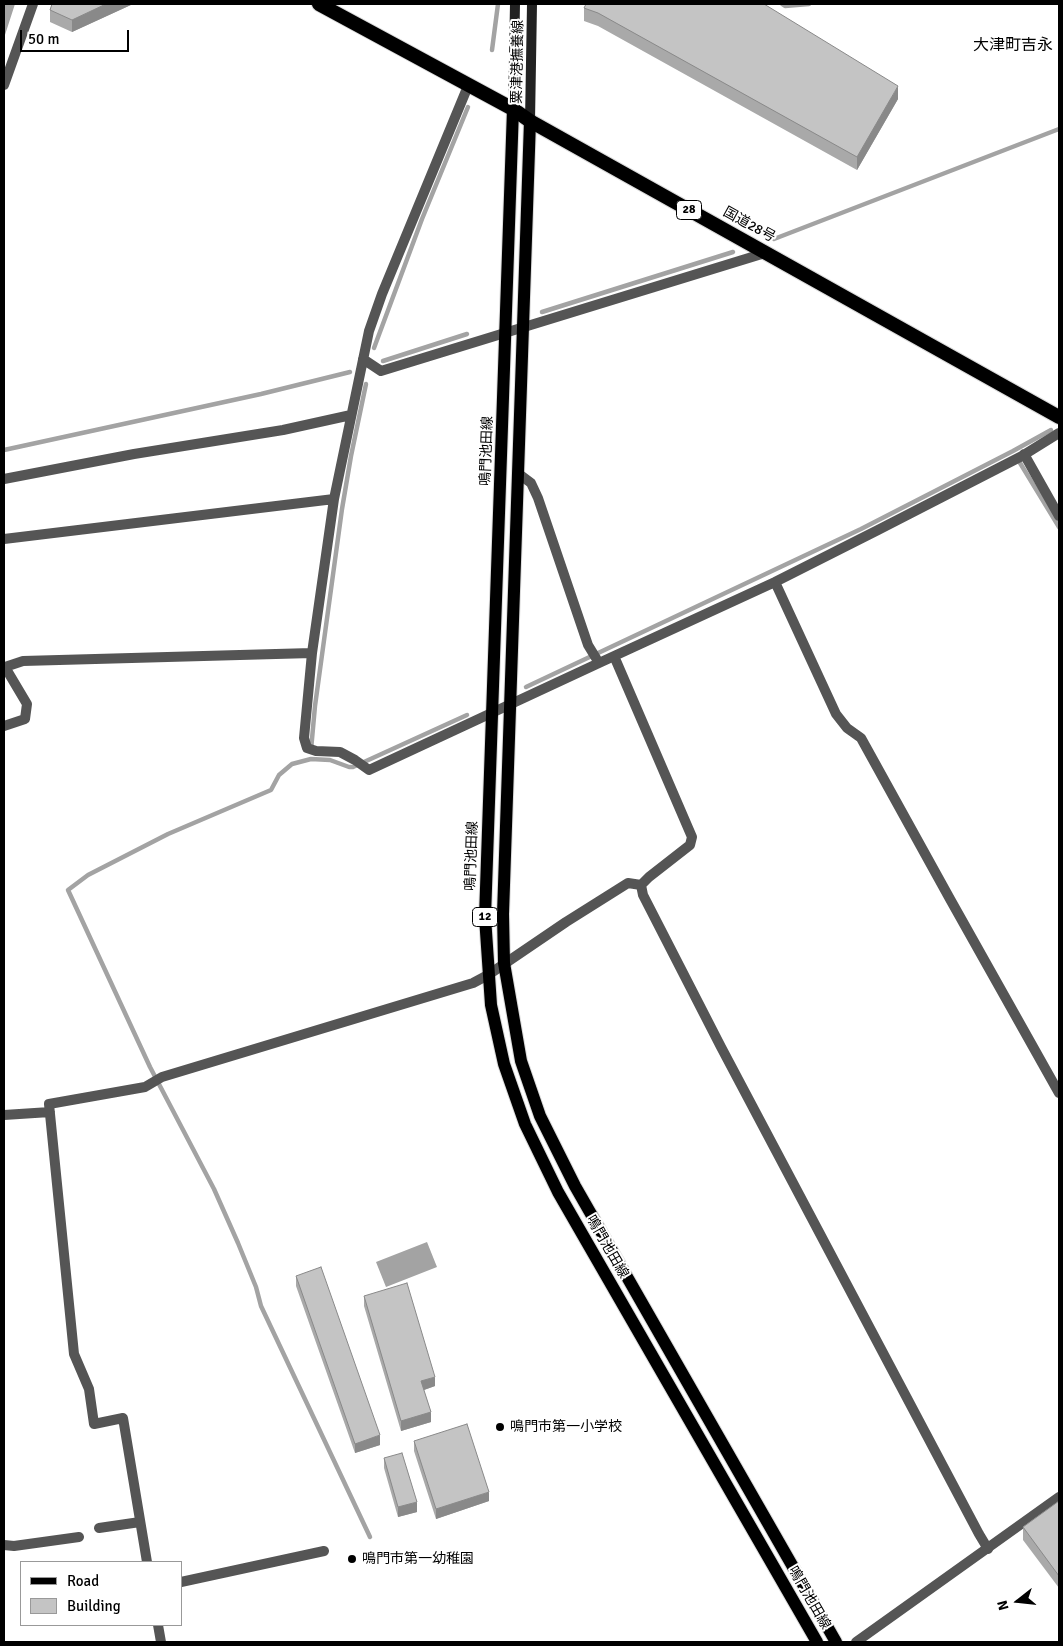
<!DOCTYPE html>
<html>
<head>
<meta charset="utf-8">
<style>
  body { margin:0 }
  #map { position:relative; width:1063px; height:1646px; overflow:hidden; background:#fff; font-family:Signika,sans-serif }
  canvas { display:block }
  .frame { position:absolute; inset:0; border:5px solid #000; pointer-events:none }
  .legend { position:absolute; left:20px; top:1561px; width:162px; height:65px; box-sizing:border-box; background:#fff; border:1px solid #999; margin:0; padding:6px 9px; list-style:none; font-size:15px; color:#000 }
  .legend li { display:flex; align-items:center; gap:10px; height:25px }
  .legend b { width:25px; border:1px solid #999 }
  .north { position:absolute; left:993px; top:1576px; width:50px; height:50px; -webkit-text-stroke:4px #fff; paint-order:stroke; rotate:254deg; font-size:14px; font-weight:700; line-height:20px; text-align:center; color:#000 }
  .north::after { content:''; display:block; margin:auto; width:18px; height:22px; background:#000; clip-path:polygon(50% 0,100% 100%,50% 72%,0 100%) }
  .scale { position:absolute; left:20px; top:30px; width:109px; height:22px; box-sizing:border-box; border:2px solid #000; border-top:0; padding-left:6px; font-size:15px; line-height:18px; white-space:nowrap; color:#000; -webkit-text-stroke:4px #fff; paint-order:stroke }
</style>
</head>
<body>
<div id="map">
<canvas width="1063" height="1646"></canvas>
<div class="frame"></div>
<ul class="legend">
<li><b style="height:6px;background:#000"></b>Road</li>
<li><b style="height:14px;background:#c4c4c4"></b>Building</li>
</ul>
<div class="north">N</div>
<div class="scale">50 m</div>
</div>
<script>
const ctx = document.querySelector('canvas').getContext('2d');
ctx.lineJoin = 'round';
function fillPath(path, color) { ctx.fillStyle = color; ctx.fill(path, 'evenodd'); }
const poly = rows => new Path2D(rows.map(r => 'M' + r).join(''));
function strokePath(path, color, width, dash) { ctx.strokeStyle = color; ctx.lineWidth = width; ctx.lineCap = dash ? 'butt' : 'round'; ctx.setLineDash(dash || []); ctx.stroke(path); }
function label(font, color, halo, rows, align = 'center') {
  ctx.font = font + ' Signika,"Noto Sans JP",sans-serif'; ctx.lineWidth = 4; ctx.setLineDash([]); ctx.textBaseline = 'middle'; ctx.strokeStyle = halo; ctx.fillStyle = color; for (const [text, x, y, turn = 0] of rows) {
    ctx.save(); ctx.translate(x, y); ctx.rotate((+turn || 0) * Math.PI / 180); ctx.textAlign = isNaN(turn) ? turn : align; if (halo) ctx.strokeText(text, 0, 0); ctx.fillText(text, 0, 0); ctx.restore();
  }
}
fillPath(poly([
  [4,4,15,4,4,38],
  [427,1242,437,1267,386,1287,376,1262]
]), '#a3a3a3');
strokePath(poly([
  [782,4,785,6,809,4],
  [492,50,498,4],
  [774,239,1059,129],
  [542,312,733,252],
  [374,348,422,219,468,107],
  [383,361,467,334],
  [4,450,261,394,350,372],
  [1017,458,1059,527],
  [526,687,861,529,1013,451,1051,430],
  [311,750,315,706,342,509,351,456,366,384],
  [370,1537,261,1306,256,1287,238,1243,214,1189,150,1067,68,890,88,875,168,834,271,790,279,775,292,764,311,759,330,760,349,767,353,767,467,715]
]), '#a3a3a3', 4.5);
const primary = poly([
  [513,109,485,917,491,1005,504,1064,525,1124,558,1192,817,1642],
  [530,121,503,914,504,963,521,1061,540,1116,575,1186,836,1642]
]);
const trunk = poly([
  [319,4,513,109,530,121,1059,417]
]);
strokePath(primary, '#dbdbdb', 14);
strokePath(trunk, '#dbdbdb', 16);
strokePath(poly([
  [4,85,33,4],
  [363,359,381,371,765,253],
  [1024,454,1059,516],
  [519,474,531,483,538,498,588,645,599,663,775,582,878,530,1022,456,1059,433],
  [4,479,134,454,283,430,351,415],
  [334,499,312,653,304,738,307,748,316,751,340,752,355,760,369,770,599,663],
  [4,539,334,499,369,331,382,294,468,86],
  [775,582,836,714,847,728,861,738,950,899,1059,1093],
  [614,656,692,837,690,845,649,877,641,885],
  [4,726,25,719,27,704,5,667,23,661,312,653],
  [641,885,643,895,721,1047,979,1534,988,1549],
  [4,1115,50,1112],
  [99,1528,140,1522],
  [4,1545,14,1546,79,1537],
  [147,1562,123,1418,94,1424,89,1389,74,1354,49,1104,145,1087,162,1077,473,983,488,975,566,922,628,883,641,885],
  [181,1582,324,1551],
  [158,1625,161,1642]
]), '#555', 10);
strokePath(poly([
  [856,1642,1059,1497]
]), '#555', 10);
strokePath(poly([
  [513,109,515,4],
  [530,121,532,4]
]), '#222', 10);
strokePath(primary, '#000', 12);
strokePath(trunk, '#000', 14);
fillPath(poly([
  [52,4,133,4,72,32,50,22,50,10],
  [584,8,898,99,857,170,598,26,584,21],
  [296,1276,380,1445,355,1453,296,1286],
  [364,1296,435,1386,424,1390,431,1422,401,1431,364,1306],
  [414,1441,489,1501,436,1519,414,1451],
  [384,1458,417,1512,398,1517,384,1468],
  [1059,1501,1059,1588,1023,1540,1023,1527]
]), '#a9a9a9');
fillPath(poly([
  [106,4,133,4,72,32,72,20],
  [898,86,898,99,857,170,857,157],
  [435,1377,435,1386,421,1391,421,1381],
  [431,1412,431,1422,401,1431,401,1421],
  [380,1435,380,1445,355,1453,355,1444],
  [489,1492,489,1501,436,1519,436,1509],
  [417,1502,417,1512,398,1517,398,1507]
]), '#898989');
const building = poly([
  [52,4,106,4,72,20,50,10,52,4],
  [586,4,764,4,898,86,857,157,598,13,584,8,586,4],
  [321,1267,380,1435,355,1444,296,1276,321,1267],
  [407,1283,435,1377,421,1381,431,1412,401,1421,364,1296,407,1283],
  [467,1424,489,1492,436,1509,414,1441,467,1424],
  [402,1453,417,1502,398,1507,384,1458,402,1453],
  [1059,1501,1059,1576,1023,1527,1059,1501]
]);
fillPath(building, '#c4c4c4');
strokePath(building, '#898989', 1);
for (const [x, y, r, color] of [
  [500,1427,5,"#000"],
  [352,1559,5,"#000"]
]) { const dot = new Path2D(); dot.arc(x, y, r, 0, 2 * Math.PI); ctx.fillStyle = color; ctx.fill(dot); strokePath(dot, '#fff', 2); }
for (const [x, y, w] of [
  [689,210,25],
  [485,917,25]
]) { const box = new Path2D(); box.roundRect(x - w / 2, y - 9.5, w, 19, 4); ctx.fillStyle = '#fff'; ctx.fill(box); strokePath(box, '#000', 1); }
label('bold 12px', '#000', null, [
  ["28",689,210],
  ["12",485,917]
]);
label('14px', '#000', '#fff', [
  ["粟津港撫養線",518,62,-89],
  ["国道28号",749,225,29],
  ["鳴門池田線",487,451,-88],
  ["鳴門池田線",472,856,-88],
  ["鳴門池田線",607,1247,60],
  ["鳴門池田線",809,1598,60]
]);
label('14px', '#000', '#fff', [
  ["鳴門市第一小学校",510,1427],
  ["鳴門市第一幼稚園",362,1559]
], 'left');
label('16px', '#000', '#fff', [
  ["大津町吉永",1013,46]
]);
</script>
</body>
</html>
